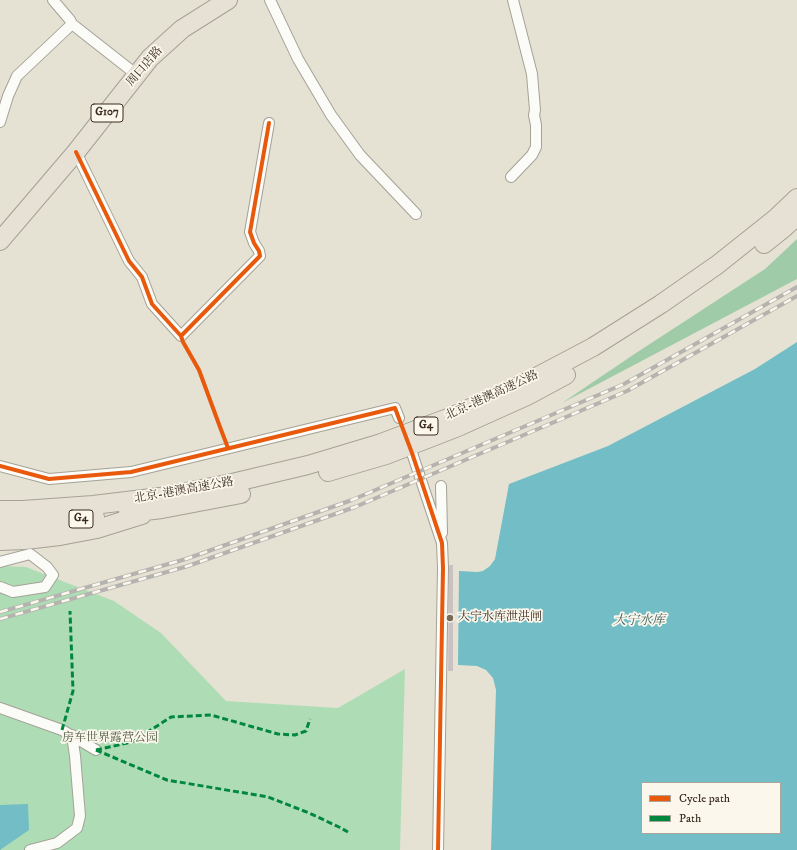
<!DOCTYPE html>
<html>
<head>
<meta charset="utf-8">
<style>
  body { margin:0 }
  #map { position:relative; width:797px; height:850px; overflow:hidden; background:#e5e2d3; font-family:"IM FELL DW Pica",serif }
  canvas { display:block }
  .legend { position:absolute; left:641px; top:782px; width:140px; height:52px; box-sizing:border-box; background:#fbf7ec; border:1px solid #aea59a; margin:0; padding:5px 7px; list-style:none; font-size:12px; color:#3b2a1e }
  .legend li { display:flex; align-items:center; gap:8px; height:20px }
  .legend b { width:20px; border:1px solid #aea59a }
</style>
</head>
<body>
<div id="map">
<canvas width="797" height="850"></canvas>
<ul class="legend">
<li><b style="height:5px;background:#e8590c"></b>Cycle path</li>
<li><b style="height:5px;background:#00873e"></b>Path</li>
</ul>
</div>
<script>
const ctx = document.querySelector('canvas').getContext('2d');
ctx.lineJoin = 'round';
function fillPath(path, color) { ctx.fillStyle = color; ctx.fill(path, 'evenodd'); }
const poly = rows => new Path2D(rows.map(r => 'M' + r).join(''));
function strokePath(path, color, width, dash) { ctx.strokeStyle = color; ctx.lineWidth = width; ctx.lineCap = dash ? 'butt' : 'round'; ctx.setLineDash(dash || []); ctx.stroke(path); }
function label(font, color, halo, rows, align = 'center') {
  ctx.font = font + ' "IM FELL DW Pica","Noto Serif SC",serif'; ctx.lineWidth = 3.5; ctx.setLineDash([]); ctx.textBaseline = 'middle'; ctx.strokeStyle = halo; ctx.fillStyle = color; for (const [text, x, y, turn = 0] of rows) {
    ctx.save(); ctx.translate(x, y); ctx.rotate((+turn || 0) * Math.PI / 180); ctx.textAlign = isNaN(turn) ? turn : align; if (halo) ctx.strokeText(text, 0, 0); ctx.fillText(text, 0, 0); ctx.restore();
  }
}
fillPath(poly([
  [0,566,26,567,114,601,161,633,226,701,338,708,405,669,400,850,0,850]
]), '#aeddb5');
fillPath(poly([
  [797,239,797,279,562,403,636,353,765,269]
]), '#a0cba8');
fillPath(poly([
  [797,342,797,850,491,850,496,690,493,678,486,670,477,666,458,665,459,571,477,572,483,571,490,566,495,559,509,484,608,446,755,369],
  [642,783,780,783,780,833,642,833],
  [28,804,29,830,0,850,0,805]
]), '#73bec6');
fillPath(poly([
  [449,565,453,565,453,671,448,671]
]), '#cac2c2');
const street = poly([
  [53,0,70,20,72,24,137,75],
  [270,0,298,59,331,115,360,155,416,214],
  [0,122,8,96,17,76,72,24],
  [76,152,129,261,142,277,152,304,181,336,260,256,259,251,254,243,250,232,269,123],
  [511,177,532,155,536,147,536,125,534,115,535,110,532,74,513,0],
  [412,453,442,543,443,568,438,850],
  [0,466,49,479,131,472,395,408,399,418],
  [441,486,442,533],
  [0,562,30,554,47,567,53,575,45,587,13,592,0,587],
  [0,708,62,730,96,750],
  [30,850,57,843,77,828,80,816,75,756,72,735]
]);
const highway = poly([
  [0,241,76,152,150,58,182,29,228,0],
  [764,244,784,228,797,216],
  [328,472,386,455,458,427,527,396,566,375],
  [0,510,23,510,93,505,160,497,232,483,308,465,381,443,453,416,521,385,593,347,661,304,717,265,776,218,797,198],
  [128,513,162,509,241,494],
  [0,523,23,523,95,517],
  [0,541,25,540,60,536,97,529,142,515]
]);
strokePath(street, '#a4a196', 12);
strokePath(highway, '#a4a196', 20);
strokePath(street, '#fbfbf8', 10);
strokePath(highway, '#e7e1d5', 18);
const rail = poly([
  [0,612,186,559,352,500,624,384,797,287],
  [0,619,188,566,355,507,627,391,797,296]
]);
strokePath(rail, '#b5b3af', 4);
strokePath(rail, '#fbf7ec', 2.5, [8]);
strokePath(poly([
  [62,730,73,691,70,611],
  [96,750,167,780,268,797,309,813,339,827,348,832],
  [96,750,132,742,171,717,211,715,278,734,295,735,306,731,310,719]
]), '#00873e', 3, [6, 3]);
strokePath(poly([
  [76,152,129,261,142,277,152,304,181,336,260,256,259,251,254,243,250,232,269,123],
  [181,336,183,342,199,370,220,427,228,448],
  [0,466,49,479,131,472,395,408,412,453,442,543,443,568,438,850]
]), '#e8590c', 4);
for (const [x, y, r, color] of [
  [450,618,4,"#766a5d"]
]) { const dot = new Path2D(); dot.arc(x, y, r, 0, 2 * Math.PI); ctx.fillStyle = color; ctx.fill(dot); strokePath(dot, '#fbf7ec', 1.5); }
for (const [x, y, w] of [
  [107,113,32],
  [426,426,24],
  [81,519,24]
]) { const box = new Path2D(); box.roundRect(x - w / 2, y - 9, w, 18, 3); ctx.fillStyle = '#fbf7ec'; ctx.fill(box); strokePath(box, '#3b2a1e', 1); }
label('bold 11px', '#3b2a1e', null, [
  ["G107",107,113],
  ["G4",426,426],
  ["G4",81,519]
]);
label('12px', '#3b2a1e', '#fbf7ec', [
  ["周口店路",145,67,-49],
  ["北京-港澳高速公路",492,396,-25],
  ["北京-港澳高速公路",184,491,-10]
]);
label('12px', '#3b2a1e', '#fbf7ec', [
  ["大宁水库泄洪闸",458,618]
], 'left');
label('12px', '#4c563e', '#fbf7ec', [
  ["房车世界露营公园",110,739]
]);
label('italic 13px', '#3e5f5f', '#fbf7ec', [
  ["大宁水库",639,621]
]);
</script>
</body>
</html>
